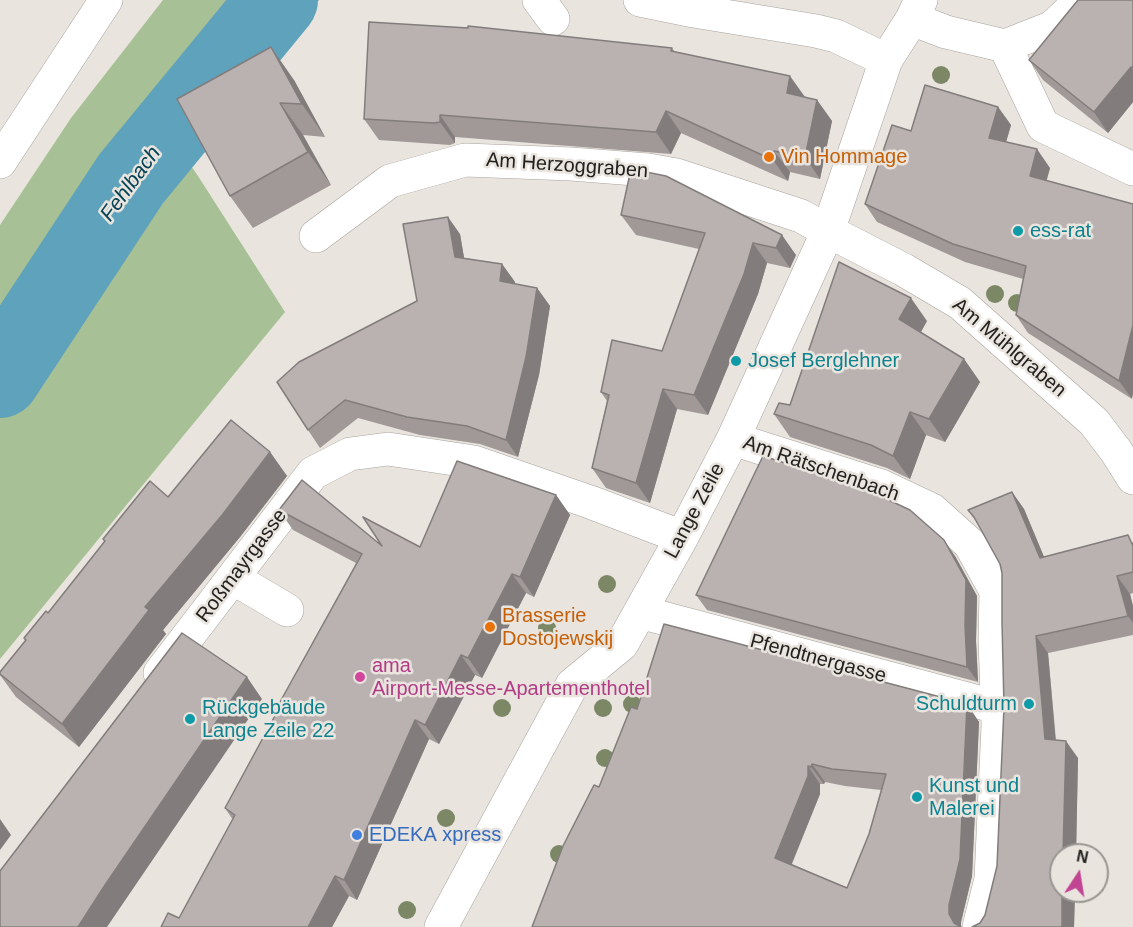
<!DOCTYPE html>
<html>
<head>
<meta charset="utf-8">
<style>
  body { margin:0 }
  #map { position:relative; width:1133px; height:927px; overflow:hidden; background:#e9e4de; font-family:Arial,sans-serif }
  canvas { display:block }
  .north { position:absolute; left:1049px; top:843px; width:60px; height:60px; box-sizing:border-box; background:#e9e4de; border:2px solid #999692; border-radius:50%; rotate:12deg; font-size:16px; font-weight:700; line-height:24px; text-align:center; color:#22211f }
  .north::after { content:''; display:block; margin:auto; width:21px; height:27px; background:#c24594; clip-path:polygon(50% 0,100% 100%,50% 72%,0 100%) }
</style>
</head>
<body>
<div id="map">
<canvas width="1133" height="927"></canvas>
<div class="north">N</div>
</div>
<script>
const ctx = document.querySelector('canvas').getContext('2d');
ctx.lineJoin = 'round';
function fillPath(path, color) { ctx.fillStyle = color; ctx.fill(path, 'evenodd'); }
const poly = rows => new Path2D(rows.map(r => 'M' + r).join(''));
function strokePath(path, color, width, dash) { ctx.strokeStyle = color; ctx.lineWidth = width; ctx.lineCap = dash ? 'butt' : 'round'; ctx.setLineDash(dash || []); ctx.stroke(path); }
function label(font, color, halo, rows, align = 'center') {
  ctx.font = font + ' Arial,sans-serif'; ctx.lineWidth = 5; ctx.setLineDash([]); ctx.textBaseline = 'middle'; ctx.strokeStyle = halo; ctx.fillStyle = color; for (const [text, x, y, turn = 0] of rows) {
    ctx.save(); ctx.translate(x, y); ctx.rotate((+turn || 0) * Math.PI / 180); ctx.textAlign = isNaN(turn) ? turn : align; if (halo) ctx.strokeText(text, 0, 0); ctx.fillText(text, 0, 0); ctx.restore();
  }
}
fillPath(poly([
  [163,0,244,0,156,115,198,176,285,312,0,659,0,225,71,118]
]), '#a8c095');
fillPath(poly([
  [252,0,319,0,183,143,171,131,160,117]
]), '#5ea2bc');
strokePath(poly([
  [0,378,131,179,278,0]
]), '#5ea2bc', 80);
const minor = poly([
  [539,0,553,19],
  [640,0,694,11,816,31,836,36,886,60],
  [912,19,946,32,1005,46,1053,27,1081,0],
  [1005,46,1043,126,1133,169],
  [0,162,106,0],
  [316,236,390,181,465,160,571,164,648,170,676,175,801,216,828,231,904,270,960,303,1094,422,1116,451,1133,478],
  [733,439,881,486,932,510,970,544,996,591,995,640,998,725,991,879,979,927],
  [233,578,287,610],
  [640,612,997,707],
  [160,673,313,473,350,454,388,449,474,462,590,502,682,537],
  [441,927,572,685,622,644,682,537,733,439,828,231,886,60,912,19,921,0]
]);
strokePath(minor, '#a8a49e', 34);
strokePath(minor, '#fff', 33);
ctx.fillStyle = '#7c8865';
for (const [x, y] of [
  [941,75],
  [995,294],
  [1017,303],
  [607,584],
  [547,628],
  [632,704],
  [502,708],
  [603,708],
  [605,758],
  [446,818],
  [559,854],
  [407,910]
]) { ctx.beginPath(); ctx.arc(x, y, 9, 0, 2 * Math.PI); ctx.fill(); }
fillPath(poly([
  [1133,0,1133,102,1108,133,1043,80,1029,60],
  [672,48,675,52,805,97,817,100,832,121,820,179,790,172,788,181,681,133,671,154,455,137,455,143,450,145,379,140,364,119],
  [294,80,325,137,303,135,331,185,253,228,230,196],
  [998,107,1011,125,1006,142,1050,168,1046,181,1132,399,1028,333,1016,315,1023,279,965,262,877,222,865,204,911,131],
  [631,169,796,255,790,268,767,263,758,294,708,415,677,409,650,503,606,488,592,468,607,401,601,392,662,351,699,249,636,235,621,215],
  [460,234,464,258,502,264,515,282,514,284,537,288,550,306,539,375,518,457,480,444,420,435,358,418,320,448,308,430,417,301],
  [927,321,921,332,964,359,980,382,945,442,926,435,910,479,887,468,790,437,774,414],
  [270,452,287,476,240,537,163,630,166,634,79,747,16,697,0,675,0,672,25,641,24,638,48,613,105,542,103,539,168,497],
  [1012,492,1024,509,1044,557,1133,542,1133,593,1130,594,1133,606,1133,635,1048,653,1056,740,1078,758,1076,855,1061,855,1075,891,1074,927,972,927,980,923,985,915,997,866,1004,707,1002,573,1000,564,980,527,968,510],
  [556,495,570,515,534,597,526,593,482,678,475,675,439,744,429,739,357,900,349,896,332,927,161,927,179,918,233,820,225,808,276,713,275,711,356,563,293,530,279,510,382,546,420,547],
  [955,556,977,596,976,641,978,682,707,610,696,595],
  [967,704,979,722,972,876,961,922,961,927,532,927,637,709],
  [825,782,845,786,881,790,869,834,847,888,792,864,820,794,820,784,824,784]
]), '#a09998');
fillPath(poly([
  [271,47,294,80,325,137,302,104],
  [1131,67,1133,70,1133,102,1108,133,1094,112],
  [790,76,805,97,787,93],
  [817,100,832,121,820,179,805,157],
  [280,103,303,135,331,185,308,152],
  [998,107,1011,125,1002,156,989,138],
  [666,111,681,133,671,154,656,132],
  [440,115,455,137,455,143,440,122],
  [1037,149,1050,168,1043,194,1030,176],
  [774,151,790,172,788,181,773,160],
  [448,217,460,234,467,275,455,257],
  [782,235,796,255,790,268,776,248],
  [753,243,767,263,758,294,708,415,694,395],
  [502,264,515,282,512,299,500,281],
  [537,288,550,306,539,375,518,457,506,440],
  [911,298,927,321,915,342,899,319],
  [1133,325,1133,394,1132,399,1119,381],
  [964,359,980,382,945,442,929,419],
  [663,389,677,409,650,503,636,483],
  [910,412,926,435,910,479,893,456],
  [270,452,287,476,240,537,163,630,166,634,79,747,62,724,145,607],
  [1012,492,1024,509,1052,576,1040,558],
  [556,495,570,515,534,597,520,577],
  [944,540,955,556,977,596,976,641,978,682,967,667],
  [512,574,526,593,482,678,468,658],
  [1117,576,1130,594,1133,606,1133,623,1128,616],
  [1036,636,1048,653,1057,757,1045,739],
  [461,655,475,675,439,744,425,725],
  [247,677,262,699,107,927,78,927,105,885],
  [967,704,979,722,972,876,961,922,961,927,957,927,949,914,949,905],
  [415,720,429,739,357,900,344,880],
  [1066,741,1078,758,1076,855,1063,855],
  [812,764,825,782,824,784,811,767],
  [808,766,820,784,820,794,787,875,775,858],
  [0,819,11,835,0,850],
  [335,876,349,896,332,927,308,927],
  [1062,891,1075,891,1074,927,1062,927]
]), '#827d7c');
const building = poly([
  [1078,0,1133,0,1133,68,1131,67,1094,112,1029,60,1078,0],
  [369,22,468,28,468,26,672,48,671,51,790,76,787,93,817,100,805,157,774,151,773,160,666,111,656,132,440,115,440,122,434,123,364,119,369,22],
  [271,47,302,104,280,103,308,152,230,196,177,99,271,47],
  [925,85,998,107,989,138,1037,149,1030,176,1133,204,1133,325,1119,381,1016,315,1026,266,953,244,865,204,892,125,911,131,925,85],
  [631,169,666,176,782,235,776,248,753,243,744,274,694,395,663,389,636,483,592,468,609,395,601,392,612,340,662,351,705,233,621,215,631,169],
  [448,217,455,257,502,264,500,281,537,288,526,357,506,440,467,426,407,417,345,400,308,430,277,382,299,362,417,301,403,224,448,217],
  [839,262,911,298,899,319,964,359,929,419,910,412,893,456,871,445,774,414,779,403,790,405,839,262],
  [231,420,270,452,223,514,145,607,149,610,62,724,0,674,0,672,26,640,24,638,46,611,48,613,105,541,103,539,150,481,168,497,231,420],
  [763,456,863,488,910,510,944,540,966,580,965,625,967,667,696,595,763,456],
  [457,461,556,495,520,577,512,574,468,658,461,655,425,725,415,720,344,880,335,876,308,927,161,927,168,913,179,918,235,815,225,808,277,712,275,711,362,554,279,510,302,480,382,546,363,517,420,547,457,461],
  [1012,492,1040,558,1128,535,1133,546,1133,572,1117,576,1128,616,1036,636,1045,739,1066,741,1063,855,1061,855,1061,891,1062,891,1062,927,972,927,980,923,985,915,997,866,1004,707,1002,622,1002,573,1000,564,974,517,968,510,1012,492],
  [664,624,967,704,960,859,949,905,949,914,954,923,961,927,532,927,563,846,594,785,599,787,631,707,637,709,664,624],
  [812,764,832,769,886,774,869,834,847,888,775,858,808,776,808,766,811,767,812,764],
  [182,633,247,677,105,885,78,927,0,927,0,871,182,633]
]);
fillPath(building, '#bab2b1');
strokePath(building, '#827d7c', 1.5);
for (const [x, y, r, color] of [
  [769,157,6,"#e8710a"],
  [1018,231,6,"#0f9aa8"],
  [736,361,6,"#0f9aa8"],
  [490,627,6,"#e8710a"],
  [360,677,6,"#d1479c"],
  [1029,704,6,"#0f9aa8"],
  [190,719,6,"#0f9aa8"],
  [917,797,6,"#0f9aa8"],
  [357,835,6,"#3f7fe0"]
]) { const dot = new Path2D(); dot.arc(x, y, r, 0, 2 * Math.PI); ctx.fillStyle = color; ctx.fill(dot); strokePath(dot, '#e9e4de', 2); }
label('20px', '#c56008', '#e9e4de', [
  ["Vin Hommage",781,157],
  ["Brasserie",502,616],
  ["Dostojewskij",502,639]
], 'left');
label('20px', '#22211f', '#e9e4de', [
  ["Am Herzoggraben",567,166,4],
  ["Am Mühlgraben",1009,348,40],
  ["Am Rätschenbach",821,469,19],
  ["Lange Zeile",695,511,-62],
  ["Roßmayrgasse",242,566,-53],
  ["Pfendtnergasse",818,659,15]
]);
label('20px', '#0d838f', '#e9e4de', [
  ["ess-rat",1030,231],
  ["Josef Berglehner",748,361],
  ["Schuldturm",1017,704,"right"],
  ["Rückgebäude",202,708],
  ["Lange Zeile 22",202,731],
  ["Kunst und",929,786],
  ["Malerei",929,809]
], 'left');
label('20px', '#b23c85', '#e9e4de', [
  ["ama",372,666],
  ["Airport-Messe-Apartementhotel",372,689]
], 'left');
label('20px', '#366cbe', '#e9e4de', [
  ["EDEKA xpress",369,835]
], 'left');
label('italic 21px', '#074458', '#e9e4de', [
  ["Fehlbach",131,184,-54]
]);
</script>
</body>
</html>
